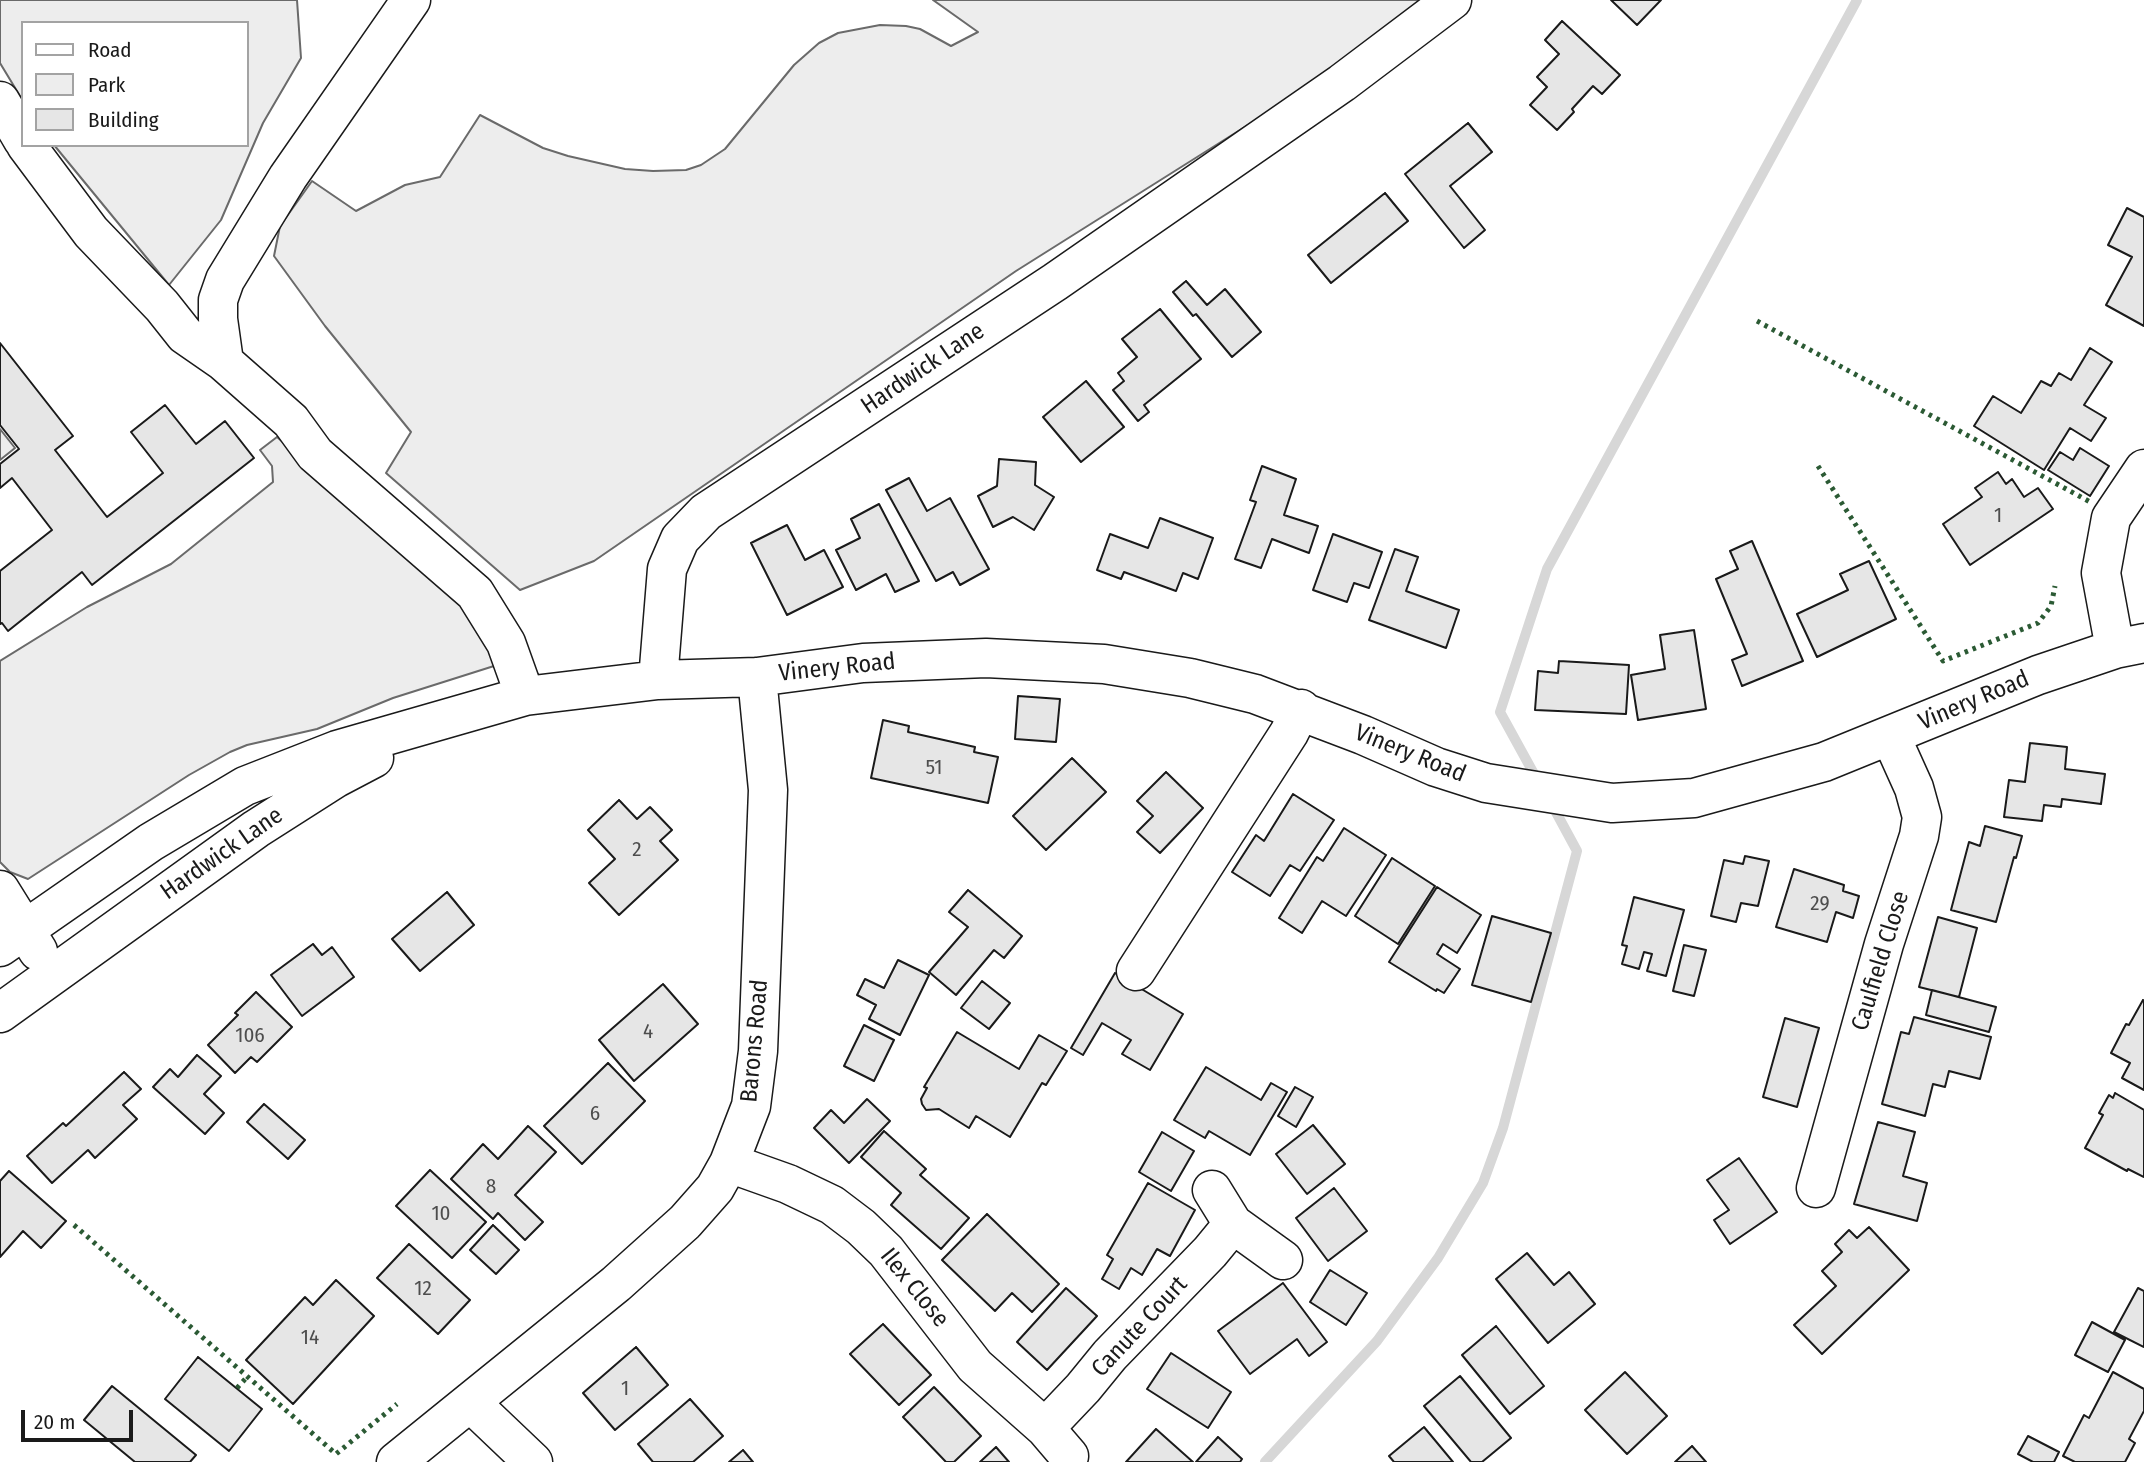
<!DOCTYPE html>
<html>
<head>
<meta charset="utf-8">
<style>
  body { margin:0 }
  #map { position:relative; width:2144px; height:1462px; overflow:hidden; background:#fff; font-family:"Fira Sans Condensed",sans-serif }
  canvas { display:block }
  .legend { position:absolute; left:21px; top:21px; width:228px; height:126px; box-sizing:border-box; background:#fff; border:2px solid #a3a3a3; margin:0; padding:9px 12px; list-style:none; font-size:21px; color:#1a1a1a }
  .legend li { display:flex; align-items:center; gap:14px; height:35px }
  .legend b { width:35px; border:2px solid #a3a3a3 }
  .scale { position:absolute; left:21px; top:1410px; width:112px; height:32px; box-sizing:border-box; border:4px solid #1a1a1a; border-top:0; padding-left:9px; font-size:21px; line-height:24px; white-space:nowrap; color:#1a1a1a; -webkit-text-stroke:5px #fff; paint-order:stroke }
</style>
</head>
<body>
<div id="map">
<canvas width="2144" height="1462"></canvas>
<ul class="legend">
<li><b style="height:9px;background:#fff"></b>Road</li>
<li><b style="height:19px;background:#ededed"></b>Park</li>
<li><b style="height:19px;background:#e6e6e6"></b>Building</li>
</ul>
<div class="scale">20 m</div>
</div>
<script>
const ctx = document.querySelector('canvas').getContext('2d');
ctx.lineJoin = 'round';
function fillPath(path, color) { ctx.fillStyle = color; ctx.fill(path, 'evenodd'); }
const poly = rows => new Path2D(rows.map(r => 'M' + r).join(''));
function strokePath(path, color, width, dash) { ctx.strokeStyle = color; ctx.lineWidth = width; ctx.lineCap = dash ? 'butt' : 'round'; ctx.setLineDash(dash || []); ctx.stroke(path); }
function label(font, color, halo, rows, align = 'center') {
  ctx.font = font + ' "Fira Sans Condensed",sans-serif'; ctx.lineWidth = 5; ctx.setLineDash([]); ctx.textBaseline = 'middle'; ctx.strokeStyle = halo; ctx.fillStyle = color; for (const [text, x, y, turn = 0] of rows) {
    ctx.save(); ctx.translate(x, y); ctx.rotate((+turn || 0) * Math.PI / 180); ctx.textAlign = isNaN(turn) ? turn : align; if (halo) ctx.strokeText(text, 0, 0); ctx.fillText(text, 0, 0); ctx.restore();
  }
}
const green = poly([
  [0,0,297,0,301,58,263,123,221,220,169,285,54,145,247,145,247,23,23,23,23,101,0,63,0,0],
  [933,0,1438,0,1402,28,1016,271,594,561,520,590,386,473,411,432,325,326,274,256,280,226,312,181,356,211,405,185,440,177,480,115,543,148,568,156,625,169,653,171,686,170,701,165,725,149,794,65,819,43,838,33,880,25,906,26,920,29,951,46,978,32,933,0],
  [0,429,15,448,0,460,0,429],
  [277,437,452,588,489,650,494,666,393,698,317,729,247,745,230,752,189,775,28,879,10,872,0,862,0,661,87,607,171,564,273,482,272,466,260,450,277,437]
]);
fillPath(green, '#ededed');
strokePath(green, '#6a6a6a', 2);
strokePath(poly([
  [1539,783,1500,712,1547,569,1857,0],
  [1265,1462,1377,1341,1438,1258,1483,1183,1503,1128,1577,851,1551,803]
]), '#d7d7d7', 10);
const building = poly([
  [1611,0,1661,0,1637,25,1611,0],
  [1562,21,1620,75,1602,94,1593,86,1572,109,1574,112,1557,130,1530,105,1547,87,1537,77,1559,54,1545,40,1562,21],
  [1468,123,1492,152,1450,186,1485,230,1464,248,1405,174,1468,123],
  [1385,193,1408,221,1331,283,1308,255,1385,193],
  [2127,208,2144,217,2144,326,2106,305,2132,257,2108,245,2127,208],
  [1186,281,1207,305,1225,289,1261,332,1232,357,1196,314,1193,316,1173,292,1186,281],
  [1160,309,1201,359,1144,405,1149,412,1138,421,1113,390,1124,381,1118,373,1137,357,1122,339,1160,309],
  [0,343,73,436,55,450,107,517,163,473,131,432,165,405,196,444,225,421,254,458,92,585,82,572,8,631,2,623,0,624,0,571,52,530,12,478,0,488,0,464,19,449,0,425,0,343],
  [2090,348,2112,362,2084,405,2106,418,2091,441,2070,428,2044,470,1974,426,1993,396,2021,413,2041,381,2051,386,2059,373,2071,380,2090,348],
  [1086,381,1124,427,1081,462,1043,417,1086,381],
  [2080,448,2109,466,2090,496,2048,470,2060,452,2073,460,2080,448],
  [999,459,1036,462,1035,485,1054,497,1034,530,1013,517,993,527,978,496,997,486,999,459],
  [1262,466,1296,479,1284,515,1318,526,1309,553,1272,539,1261,568,1235,559,1256,502,1250,500,1262,466],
  [1998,472,2006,484,2012,479,2024,497,2038,488,2053,509,1970,565,1943,524,1982,497,1975,488,1998,472],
  [909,478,927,511,950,498,989,569,960,585,953,572,936,581,886,490,909,478],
  [879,504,919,581,895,592,886,574,856,590,836,550,860,538,851,519,879,504],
  [1160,518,1213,538,1198,579,1183,573,1176,591,1124,572,1121,579,1097,570,1110,534,1148,548,1160,518],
  [787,525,805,560,824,550,843,587,787,615,751,543,787,525],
  [1333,534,1382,552,1369,588,1354,583,1347,602,1313,590,1333,534],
  [1752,541,1803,661,1742,686,1732,660,1747,654,1716,579,1738,569,1730,551,1752,541],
  [1395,549,1418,557,1406,591,1459,610,1446,648,1369,620,1395,549],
  [1869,561,1896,619,1817,657,1797,614,1848,590,1840,574,1869,561],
  [1694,630,1706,709,1638,720,1631,675,1665,669,1660,635,1694,630],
  [1559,661,1629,665,1626,714,1535,710,1538,671,1558,673,1559,661],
  [1018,696,1060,699,1056,742,1015,739,1018,696],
  [883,720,909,726,908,732,975,747,974,752,998,757,988,803,871,778,883,720],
  [2030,743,2067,747,2065,769,2105,774,2101,804,2062,799,2061,807,2044,805,2042,821,2004,817,2009,780,2025,782,2030,743],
  [1072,758,1106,792,1046,850,1013,816,1072,758],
  [1166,772,1203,808,1160,853,1137,832,1153,816,1137,801,1166,772],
  [1293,794,1334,820,1300,871,1290,865,1270,896,1232,872,1256,835,1264,841,1293,794],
  [619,800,637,819,650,807,672,830,660,841,678,860,619,915,589,883,615,859,588,830,619,800],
  [1985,826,2022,836,2016,858,2014,857,1996,922,1951,910,1969,842,1980,846,1985,826],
  [1344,828,1386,855,1346,916,1322,901,1302,933,1279,918,1317,857,1323,861,1344,828],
  [1745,856,1769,861,1758,906,1741,903,1736,922,1711,916,1724,860,1743,864,1745,856],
  [1392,858,1435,886,1398,944,1355,916,1392,858],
  [1794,869,1844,885,1843,891,1859,896,1853,918,1836,912,1827,942,1776,927,1794,869],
  [1437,887,1481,915,1457,953,1443,944,1437,954,1460,969,1444,993,1437,989,1436,991,1389,962,1437,887],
  [968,890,1022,936,1004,958,994,950,956,995,929,972,968,927,949,912,968,890],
  [447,892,474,925,420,971,392,939,447,892],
  [1634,897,1684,910,1666,976,1647,971,1652,954,1644,952,1639,969,1622,964,1627,946,1622,945,1634,897],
  [1492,916,1551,933,1531,1002,1472,985,1492,916],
  [1938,917,1977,928,1959,997,1919,987,1938,917],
  [313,944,322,955,332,947,354,977,302,1016,271,975,313,944],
  [1684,945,1706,950,1694,996,1673,991,1684,945],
  [898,960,929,975,900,1035,869,1019,876,1005,857,995,865,979,884,988,898,960],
  [1115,973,1183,1014,1150,1070,1122,1054,1131,1040,1102,1023,1083,1055,1071,1048,1115,973],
  [982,981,1010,1003,989,1029,961,1008,982,981],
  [663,984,698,1024,634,1081,599,1040,663,984],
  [1932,990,1996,1007,1989,1032,1926,1015,1932,990],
  [256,992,292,1027,257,1062,251,1057,235,1073,208,1045,238,1015,235,1013,256,992],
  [2143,1000,2144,1001,2144,1090,2122,1078,2130,1063,2111,1053,2126,1024,2129,1025,2143,1000],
  [1914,1017,1991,1037,1980,1079,1949,1071,1945,1087,1933,1084,1925,1116,1882,1104,1901,1032,1909,1034,1914,1017],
  [1785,1018,1819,1028,1797,1107,1763,1097,1785,1018],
  [864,1025,894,1040,874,1081,844,1066,864,1025],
  [957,1032,1019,1069,1039,1035,1067,1051,1046,1085,1042,1083,1010,1137,976,1116,969,1128,939,1109,926,1110,922,1104,921,1099,927,1088,924,1087,957,1032],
  [197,1055,221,1076,204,1094,224,1113,205,1134,153,1087,170,1069,178,1077,197,1055],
  [608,1063,645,1101,582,1164,544,1126,608,1063],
  [1206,1067,1261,1100,1271,1083,1287,1092,1250,1155,1209,1131,1205,1138,1174,1120,1206,1067],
  [124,1072,141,1089,123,1105,137,1119,95,1158,88,1150,52,1183,27,1156,63,1123,66,1126,124,1072],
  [1295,1087,1313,1097,1296,1127,1278,1116,1295,1087],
  [2115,1093,2144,1110,2144,1177,2128,1169,2127,1171,2085,1148,2103,1115,2099,1113,2109,1095,2113,1098,2115,1093],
  [867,1099,890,1121,849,1163,814,1128,831,1110,844,1123,867,1099],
  [264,1104,305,1140,288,1159,247,1122,264,1104],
  [1878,1122,1915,1132,1903,1176,1927,1183,1917,1221,1854,1204,1878,1122],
  [1313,1125,1345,1164,1307,1194,1276,1154,1313,1125],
  [528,1126,556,1152,515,1195,543,1222,525,1240,498,1213,493,1219,451,1179,483,1144,498,1159,528,1126],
  [884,1131,926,1169,920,1175,969,1218,941,1249,891,1205,901,1193,861,1157,884,1131],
  [1162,1132,1194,1151,1171,1191,1139,1172,1162,1132],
  [1739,1158,1777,1212,1730,1244,1714,1220,1729,1210,1707,1180,1739,1158],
  [430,1170,486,1222,452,1258,396,1206,430,1170],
  [9,1171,66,1221,41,1248,23,1231,0,1257,0,1181,9,1171],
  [1148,1183,1195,1210,1170,1256,1157,1249,1142,1275,1131,1268,1119,1289,1102,1279,1113,1259,1107,1255,1148,1183],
  [1334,1188,1367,1231,1328,1261,1296,1218,1334,1188],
  [987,1214,1059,1284,1032,1312,1012,1293,995,1311,942,1260,987,1214],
  [493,1225,519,1250,496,1274,470,1250,493,1225],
  [1869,1227,1909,1270,1822,1354,1794,1325,1836,1286,1822,1271,1842,1252,1835,1244,1849,1230,1857,1238,1869,1227],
  [409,1244,470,1300,438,1334,377,1278,409,1244],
  [1527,1253,1554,1285,1569,1272,1595,1304,1548,1343,1496,1279,1527,1253],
  [1330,1270,1367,1293,1346,1325,1310,1302,1330,1270],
  [336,1280,374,1316,293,1404,246,1360,305,1297,313,1305,336,1280],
  [1283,1283,1327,1342,1309,1356,1297,1339,1250,1374,1218,1331,1283,1283],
  [1066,1288,1097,1316,1047,1370,1017,1342,1066,1288],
  [2138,1288,2144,1291,2144,1347,2114,1332,2138,1288],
  [2092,1322,2125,1340,2108,1372,2075,1355,2092,1322],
  [883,1324,931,1375,899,1405,850,1354,883,1324],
  [1496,1326,1544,1386,1510,1414,1462,1355,1496,1326],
  [636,1347,668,1385,615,1430,583,1393,636,1347],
  [1171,1353,1231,1392,1208,1428,1147,1389,1171,1353],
  [198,1357,262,1409,229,1451,165,1399,198,1357],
  [1625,1372,1667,1416,1627,1454,1585,1410,1625,1372],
  [2113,1372,2144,1389,2144,1411,2129,1439,2135,1443,2125,1462,2075,1462,2063,1456,2084,1415,2089,1418,2113,1372],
  [1460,1376,1511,1438,1482,1462,1471,1462,1424,1406,1460,1376],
  [112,1386,196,1455,190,1462,135,1462,84,1420,112,1386],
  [934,1387,981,1436,954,1462,946,1462,903,1417,934,1387],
  [690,1399,723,1436,693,1462,653,1462,638,1444,690,1399],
  [1424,1427,1453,1462,1394,1462,1389,1456,1424,1427],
  [1156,1429,1193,1462,1126,1462,1156,1429],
  [2028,1436,2059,1452,2054,1462,2033,1462,2018,1454,2028,1436],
  [1218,1437,1242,1459,1240,1462,1196,1462,1218,1437],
  [1692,1446,1706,1462,1675,1462,1692,1446],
  [996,1447,1009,1462,980,1462,996,1447],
  [743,1450,753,1462,729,1462,743,1450]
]);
fillPath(building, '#e6e6e6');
strokePath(building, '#1a1a1a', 2);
const minor = poly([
  [0,101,23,140],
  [26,145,91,232,162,306,185,335,224,362,291,421,315,454,475,593,506,643,525,696],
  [224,362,218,319,218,300,225,280,288,177,411,0],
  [2115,649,2101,573,2111,518,2144,469],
  [658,680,667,569,680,539,706,512,1055,282,1342,83,1452,0],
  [0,890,38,951],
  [0,947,151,842,245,786,337,750,525,696,658,680,757,677,863,663,986,658,1104,664,1190,678,1255,694,1363,735,1436,767,1486,783,1612,803,1694,798,1824,762,2038,675,2115,649,2144,643],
  [1136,971,1289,733,1301,709],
  [0,1013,256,829,336,778,374,758],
  [729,1163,788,1184,832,1205,861,1227,886,1251,975,1366,1045,1428,1069,1456],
  [1816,1188,1884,944,1919,836,1922,817,1914,788,1891,737],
  [1212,1190,1233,1224,1283,1260],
  [471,1403,533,1462],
  [1045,1428,1083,1388,1110,1355,1210,1252,1233,1224],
  [396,1462,616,1284,685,1222,715,1188,729,1163,751,1106,758,1051,768,790,757,677]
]);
strokePath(minor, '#1a1a1a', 41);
strokePath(minor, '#fff', 38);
strokePath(poly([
  [1757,321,2092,503],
  [1818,466,1943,661,2038,623,2051,606,2055,586],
  [74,1225,336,1454,397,1404],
  [237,1388,247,1377]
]), '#2b5a34', 5, [3.5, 5]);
label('21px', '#4d4d4d', null, [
  ["1",1998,516],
  ["51",934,768],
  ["2",637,850],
  ["29",1820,904],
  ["4",648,1032],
  ["106",250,1036],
  ["6",595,1114],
  ["8",491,1187],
  ["10",441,1214],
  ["12",423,1289],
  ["14",310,1338],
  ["1",625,1389]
]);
label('24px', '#1a1a1a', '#fff', [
  ["Hardwick Lane",923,369,-34],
  ["Vinery Road",837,668,-6],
  ["Vinery Road",1974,701,-23],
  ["Vinery Road",1410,754,22],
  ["Hardwick Lane",222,854,-35],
  ["Caulfield Close",1881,961,-73],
  ["Barons Road",755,1041,-85],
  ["Ilex Close",914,1288,51],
  ["Canute Court",1140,1327,-47]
]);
</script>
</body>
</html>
